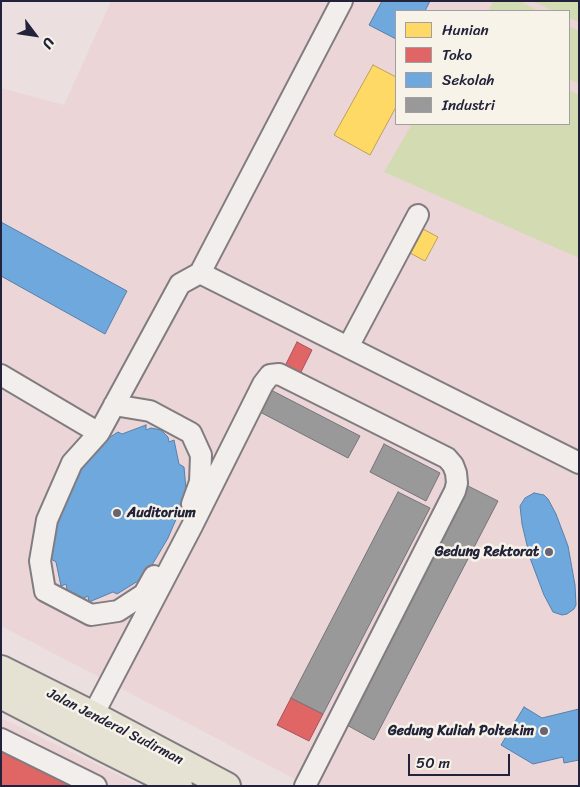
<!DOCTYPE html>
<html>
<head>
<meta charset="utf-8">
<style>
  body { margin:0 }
  #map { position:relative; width:580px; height:787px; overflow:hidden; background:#ebe0df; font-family:Sriracha,sans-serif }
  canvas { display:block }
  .frame { position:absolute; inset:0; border:2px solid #22223b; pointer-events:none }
  .legend { position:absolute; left:395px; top:10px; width:175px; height:115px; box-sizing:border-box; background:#f7f3e8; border:1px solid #a29fa3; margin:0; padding:6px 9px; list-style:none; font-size:15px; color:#22223b }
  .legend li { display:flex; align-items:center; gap:10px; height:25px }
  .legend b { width:25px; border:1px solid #a29fa3 }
  .north { position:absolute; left:10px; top:10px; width:50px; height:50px; -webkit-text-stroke:4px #f7f3e8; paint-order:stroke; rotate:121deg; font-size:14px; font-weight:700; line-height:20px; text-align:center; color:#22223b }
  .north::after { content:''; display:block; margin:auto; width:18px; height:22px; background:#22223b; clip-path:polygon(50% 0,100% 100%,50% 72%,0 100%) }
  .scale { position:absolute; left:408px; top:754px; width:102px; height:22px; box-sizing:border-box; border:2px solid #22223b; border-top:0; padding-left:6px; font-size:15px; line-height:18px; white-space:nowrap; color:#22223b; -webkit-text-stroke:4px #f7f3e8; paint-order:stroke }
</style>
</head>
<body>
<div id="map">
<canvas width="580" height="787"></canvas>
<div class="frame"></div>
<ul class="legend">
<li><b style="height:14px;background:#ffd966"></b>Hunian</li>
<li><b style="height:14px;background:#e06666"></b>Toko</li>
<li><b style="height:14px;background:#6fa8dc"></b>Sekolah</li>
<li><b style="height:14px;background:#999"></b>Industri</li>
</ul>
<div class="north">U</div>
<div class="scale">50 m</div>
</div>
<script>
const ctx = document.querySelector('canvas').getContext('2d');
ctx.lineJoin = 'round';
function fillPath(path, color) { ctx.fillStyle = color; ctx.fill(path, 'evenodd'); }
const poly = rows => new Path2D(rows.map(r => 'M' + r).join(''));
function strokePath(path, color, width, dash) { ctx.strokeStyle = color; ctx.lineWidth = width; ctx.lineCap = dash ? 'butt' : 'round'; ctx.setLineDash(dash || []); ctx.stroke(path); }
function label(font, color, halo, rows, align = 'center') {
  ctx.font = font + ' Sriracha,sans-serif'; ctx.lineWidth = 5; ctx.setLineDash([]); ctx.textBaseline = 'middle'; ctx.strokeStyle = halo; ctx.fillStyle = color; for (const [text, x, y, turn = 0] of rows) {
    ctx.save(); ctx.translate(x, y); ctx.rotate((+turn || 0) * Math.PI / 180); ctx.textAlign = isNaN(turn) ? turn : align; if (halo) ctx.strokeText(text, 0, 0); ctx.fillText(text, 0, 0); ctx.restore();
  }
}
fillPath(poly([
  [111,1,579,1,579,786,308,786,1,626,1,88,64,105],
  [396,11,569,11,569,124,396,124],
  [1,718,141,786,1,786]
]), '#ebd5d7');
fillPath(poly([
  [493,1,519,1,539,11,488,11],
  [532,1,579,1,579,22,569,18,569,11,554,11],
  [569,26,579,31,579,84,569,79],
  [569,90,579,95,579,258,384,172,412,124,569,124]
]), '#d3dbb2');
const homes = poly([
  [373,65,396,77,396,107,370,155,334,135,373,65],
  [423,229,438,237,425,261,410,253,423,229]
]);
fillPath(homes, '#ffd966');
strokePath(homes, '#bda259', 1);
const shops = poly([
  [297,342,312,350,298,378,283,370,297,342],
  [291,698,323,714,309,741,277,725,291,698],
  [1,746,83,786,1,786,1,746]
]);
fillPath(shops, '#e06666');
strokePath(shops, '#a75259', 1);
const schools = poly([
  [382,1,430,1,425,11,396,11,396,39,369,25,382,1],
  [1,222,127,291,105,334,1,276,1,222],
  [146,425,146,430,151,428,161,430,168,437,169,442,174,440,179,464,184,467,186,489,180,510,168,538,152,565,138,581,117,594,113,592,89,602,88,596,84,598,74,596,67,589,66,584,61,586,56,562,51,559,48,538,82,461,96,446,118,432,122,434,146,425],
  [534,493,544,495,548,499,556,514,568,546,575,585,576,605,574,609,567,614,562,615,553,612,544,595,530,558,522,524,520,506,525,498,534,493],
  [524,707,542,718,579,709,579,760,564,763,563,757,533,764,501,745,524,707]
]);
fillPath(schools, '#6fa8dc');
strokePath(schools, '#5880ac', 1);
const industry = poly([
  [269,389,360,436,348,458,258,411,269,389],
  [384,444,440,473,426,501,370,472,384,444],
  [468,486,498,501,374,740,345,724,468,486],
  [398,492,430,508,323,714,291,698,398,492]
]);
fillPath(industry, '#999');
strokePath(industry, '#75757d', 1);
const minor = poly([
  [200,273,579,463],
  [348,347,418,215],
  [1,375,99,433,72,463,47,520,40,561,45,591,91,615,118,611,144,594,154,576],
  [114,405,150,411,191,433,201,455,200,482,192,504],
  [99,433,180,284,200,273,342,1],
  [93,715,192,526,263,384,270,375,279,374,447,458,453,465,456,473,457,483,455,491,305,786],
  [1,739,96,786]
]);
const major = poly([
  [1,669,93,715,227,786],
  [1,695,105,749,179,786]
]);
strokePath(minor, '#817c80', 24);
strokePath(major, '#817c80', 30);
strokePath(minor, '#f1eeeb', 20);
strokePath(major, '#e5e1d3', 26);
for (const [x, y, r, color] of [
  [117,513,5,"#686474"],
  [549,552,5,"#686474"],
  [544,731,5,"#686474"]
]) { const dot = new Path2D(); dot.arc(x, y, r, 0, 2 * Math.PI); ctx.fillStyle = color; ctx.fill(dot); strokePath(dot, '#f7f3e8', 2); }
label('bold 14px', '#22223b', '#f7f3e8', [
  ["Auditorium",127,513,"left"],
  ["Gedung Rektorat",539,552],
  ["Gedung Kuliah Poltekim",534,731]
], 'right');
label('14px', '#22223b', '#f7f3e8', [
  ["Jalan Jenderal Sudirman",115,727,27]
]);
</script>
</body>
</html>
